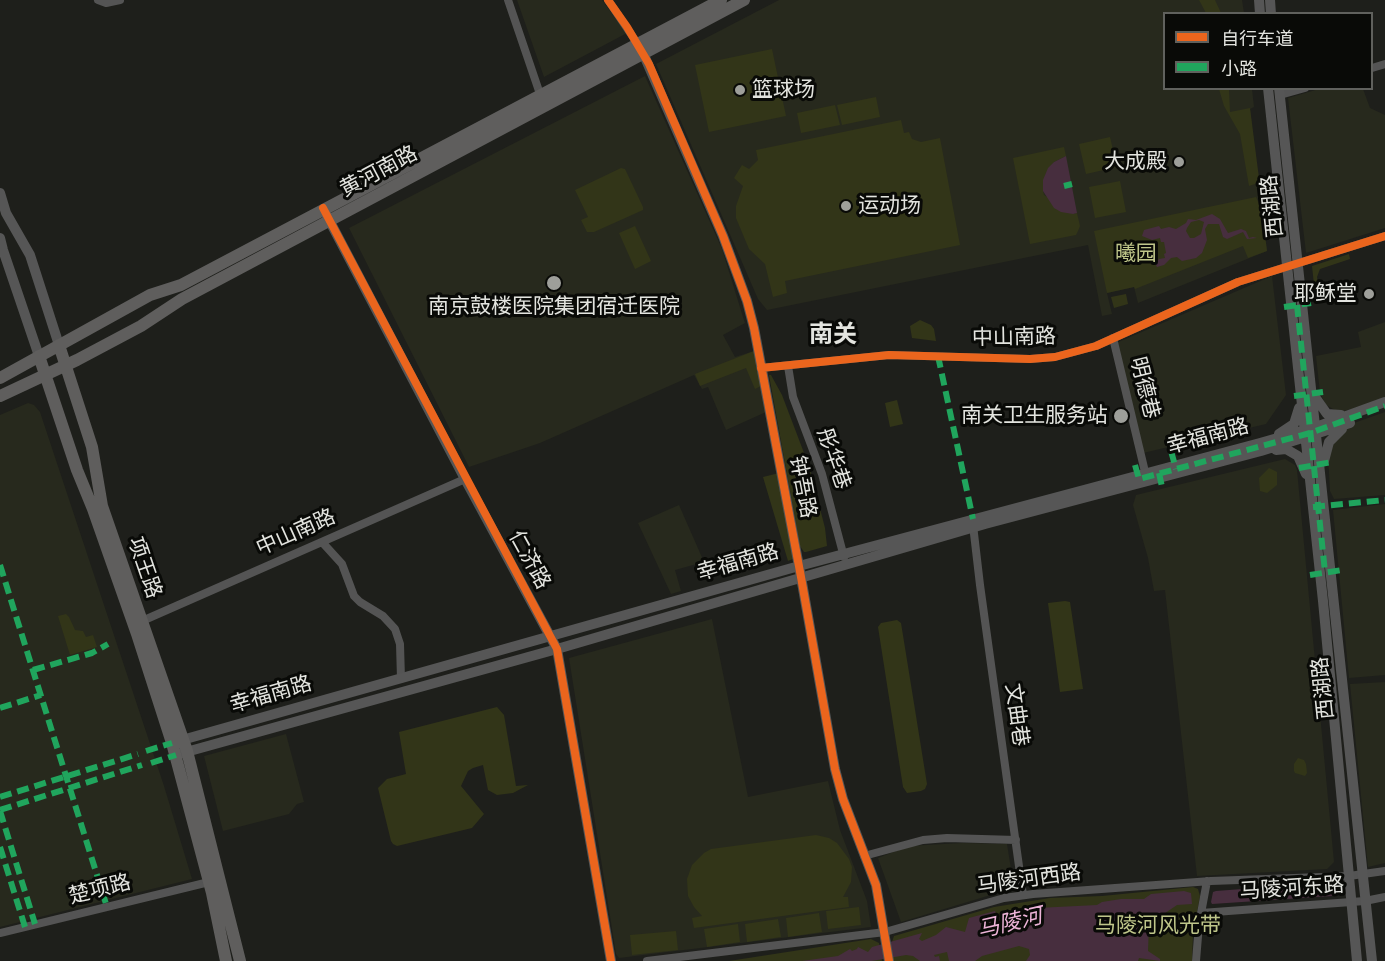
<!DOCTYPE html>
<html>
<head>
<meta charset="utf-8">
<style>
  body { margin:0 }
  #map { position:relative; width:1385px; height:961px; overflow:hidden; background:#1e1f1b; font-family:"Space Grotesk","Noto Sans SC",sans-serif }
  canvas { display:block }
  .legend { position:absolute; left:1163px; top:12px; width:210px; height:78px; box-sizing:border-box; background:#090a07; border:2px solid #60615d; margin:0; padding:8px 10px; list-style:none; font-size:18px; color:#e3e4df }
  .legend li { display:flex; align-items:center; gap:12px; height:30px }
  .legend b { width:30px; border:2px solid #60615d }
</style>
</head>
<body>
<div id="map">
<canvas width="1385" height="961"></canvas>
<ul class="legend">
<li><b style="height:8px;background:#eb651d"></b>自行车道</li>
<li><b style="height:8px;background:#20a55d"></b>小路</li>
</ul>
</div>
<script>
const ctx = document.querySelector('canvas').getContext('2d');
ctx.lineJoin = 'round';
function fillPath(path, color) { ctx.fillStyle = color; ctx.fill(path, 'evenodd'); }
const poly = rows => new Path2D(rows.map(r => 'M' + r).join(''));
function strokePath(path, color, width, dash) { ctx.strokeStyle = color; ctx.lineWidth = width; ctx.lineCap = dash ? 'butt' : 'round'; ctx.setLineDash(dash || []); ctx.stroke(path); }
function label(font, color, halo, rows, align = 'center') {
  ctx.font = font + ' "Space Grotesk","Noto Sans SC",sans-serif'; ctx.lineWidth = 6; ctx.setLineDash([]); ctx.textBaseline = 'middle'; ctx.strokeStyle = halo; ctx.fillStyle = color; for (const [text, x, y, turn = 0] of rows) {
    ctx.save(); ctx.translate(x, y); ctx.rotate((+turn || 0) * Math.PI / 180); ctx.textAlign = isNaN(turn) ? turn : align; if (halo) ctx.strokeText(text, 0, 0); ctx.fillText(text, 0, 0); ctx.restore();
  }
}
fillPath(poly([
  [517,0,602,0,627,33,544,77],
  [779,0,1242,0,1244,13,1164,14,1164,88,1252,89,1254,107,1250,109,1267,251,1138,303,1134,287,1107,293,1112,314,1102,316,1088,245,767,310,758,299,656,64],
  [645,76,722,249,743,317,745,323,723,335,735,357,754,351,766,412,726,430,708,387,702,389,694,375,540,443,469,467,349,228],
  [1319,89,1363,89,1370,108,1385,115,1385,228,1306,253,1288,98],
  [1272,276,1286,395,1266,424,1143,453,1116,343],
  [1385,322,1385,400,1344,411,1335,410,1326,405,1320,393,1316,356,1361,347,1358,332],
  [28,403,34,405,40,412,164,786,192,879,0,927,0,415],
  [1385,412,1385,495,1334,499,1330,491,1328,456,1334,439,1354,423],
  [1285,459,1295,465,1297,470,1334,862,1327,869,1197,876,1165,590,1154,591,1148,558,1133,505,1136,495],
  [1385,504,1385,675,1349,678,1333,510],
  [679,505,704,562,675,570,681,591,671,594,638,523],
  [712,619,748,797,828,781,840,830,867,901,871,927,619,958,616,954,569,658],
  [1385,682,1385,863,1368,867,1350,684],
  [286,734,304,802,297,804,289,814,223,831,204,756],
  [962,843,1007,844,1014,888,901,922,878,858,909,846]
]), '#27291d');
fillPath(poly([
  [1199,0,1215,0,1221,13,1206,13],
  [772,49,786,116,709,132,695,65],
  [1219,89,1229,89,1230,112,1250,108,1259,178,1255,184,1249,186,1240,134,1224,106],
  [876,97,880,117,842,125,837,105],
  [835,105,840,125,801,133,797,113],
  [901,120,904,133,909,132,912,139,921,142,940,138,960,245,785,281,787,293,773,297,765,264,749,249,736,218,736,206,743,186,734,178,742,165,749,169,758,160,756,150],
  [1110,137,1117,167,1086,174,1079,144],
  [1064,147,1066,156,1054,162,1046,173,1043,191,1044,195,1073,214,1077,213,1080,226,1078,231,1076,235,1030,244,1013,158],
  [621,168,625,169,643,207,643,210,594,232,587,232,581,220,588,217,575,190],
  [1120,181,1126,212,1095,218,1089,187],
  [1256,197,1262,211,1267,251,1248,258,1243,246,1135,289,1134,287,1107,293,1094,231],
  [635,226,651,261,635,269,619,233],
  [1349,254,1350,259,1320,269,1317,277,1320,293,1315,294,1312,266],
  [1126,294,1128,304,1114,308,1111,297],
  [920,320,931,325,934,329,936,341,912,338,910,326],
  [754,351,761,386,755,389,746,368,700,386,695,374],
  [769,375,771,375,782,395,809,466,825,528,827,546,806,552,804,552,800,546],
  [897,400,903,424,890,427,885,403],
  [1269,468,1277,472,1277,485,1267,493,1260,491,1259,478],
  [779,473,795,558,788,561,763,477],
  [1065,601,1070,602,1083,689,1060,692,1048,603],
  [66,614,69,617,75,630,83,631,86,637,93,635,97,647,70,655,58,616],
  [897,620,901,623,927,784,925,789,921,791,907,793,903,787,878,627,881,623],
  [497,707,504,715,516,786,528,785,513,793,497,795,488,790,483,765,473,768,468,771,461,786,484,814,472,828,397,846,393,844,391,841,378,788,387,779,406,774,399,732],
  [1298,758,1304,760,1306,764,1307,773,1305,776,1295,773,1294,771,1294,764],
  [816,835,829,838,837,843,849,859,852,867,851,882,843,897,848,897,849,907,694,928,692,918,702,916,694,907,688,896,687,879,692,865,704,853,711,849],
  [1193,887,1198,889,1200,896,1193,934,1192,961,893,961,891,945,894,936,994,907,1050,898,1102,896],
  [859,907,861,925,828,929,826,911],
  [819,913,822,932,788,937,786,918],
  [778,919,781,937,747,942,745,924],
  [738,924,740,942,707,947,704,929],
  [676,931,678,950,632,955,630,935],
  [871,939,879,943,882,961,729,961]
]), '#323518');
fillPath(poly([
  [1066,156,1077,213,1073,214,1061,212,1054,208,1043,191,1043,180,1048,168,1054,162],
  [1212,214,1220,219,1228,233,1241,229,1246,231,1249,238,1253,237,1257,238,1247,239,1243,232,1227,239,1223,237,1219,224,1208,224,1205,229,1207,240,1202,253,1196,258,1182,261,1177,257,1171,258,1164,265,1157,267,1155,263,1159,259,1165,258,1164,254,1166,253,1164,242,1161,242,1160,238,1152,240,1142,236,1144,230,1159,226,1161,229,1169,227,1176,229,1186,223,1188,219,1196,220],
  [1199,220,1204,222,1201,234,1194,238,1190,238,1186,231,1187,228,1191,222],
  [1321,883,1331,885,1332,896,1212,904,1211,902,1213,892,1216,891],
  [1184,891,1191,893,1192,904,1177,905,1149,924,1148,951,1160,959,1160,961,1139,958,1138,961,1026,961,1030,955,1029,949,1019,946,982,956,975,961,949,961,947,952,934,955,935,957,939,956,940,961,920,961,913,956,906,955,872,961,802,961,838,956,850,949,852,951,857,949,858,947,868,952,872,947,922,933,919,939,922,941,936,935,946,927,965,932,969,918,995,911,997,917,1009,916,1014,922,1025,921,1026,917,1035,915,1037,908,1097,905,1102,902,1121,899,1144,899,1151,894]
]), '#472e3e');
strokePath(poly([
  [98,0,106,3,120,0],
  [508,0,540,94],
  [608,0,639,46],
  [1372,68,1385,64],
  [1280,95,1305,88],
  [1113,338,1146,476],
  [788,366,793,397,822,474,844,557],
  [761,368,889,355,1030,359,1055,357,1096,346,1238,282,1385,236],
  [973,525,980,585,1023,895],
  [322,542,342,564,354,596,360,602,383,616,395,629,400,644,401,679],
  [142,621,465,479],
  [864,856,923,840,947,838,1016,840],
  [1201,913,1365,901,1385,897],
  [0,933,209,882],
  [647,961,885,932,1004,898,1033,894,1211,881,1349,876,1385,871],
  [1196,961,1199,924,1207,881]
]), '#545454', 8);
strokePath(poly([
  [1259,0,1260,14],
  [1270,0,1271,14],
  [643,53,723,236,747,301,754,328,801,577,835,769,843,799,876,885,889,961],
  [1268,88,1323,601,1357,961],
  [1279,88,1372,961],
  [0,193,6,213,30,255,59,345],
  [326,214,465,479,557,649,611,961],
  [0,238,3,250,39,356],
  [1313,394,1327,414,1341,415],
  [1279,434,1294,424,1299,408],
  [1276,450,1286,449,1298,456,1306,474],
  [1324,461,1329,442,1342,429],
  [175,742,799,566,1260,443,1316,427,1385,402],
  [179,754,557,649,985,524,1261,451,1350,423]
]), '#565656', 10);
strokePath(poly([
  [59,345,92,447,102,506,187,751,240,961],
  [39,356,77,470,93,509,137,634,172,743,212,893,226,961],
  [0,378,150,295,181,285,721,0],
  [0,396,77,360,141,326,182,299,744,0]
]), '#5f5e5d', 12);
strokePath(poly([
  [1064,186,1072,184],
  [1297,305,1325,572],
  [1284,307,1311,303],
  [938,356,973,519],
  [1294,396,1323,392],
  [1171,451,1176,469],
  [1135,465,1139,479,1310,433,1385,406],
  [1299,468,1332,462],
  [1159,473,1162,487],
  [1313,507,1385,500],
  [0,565,107,907],
  [1310,575,1342,570],
  [33,670,92,653,108,644],
  [0,708,41,695],
  [146,751,172,743],
  [151,763,176,755],
  [0,797,138,754],
  [0,810,142,765],
  [0,811,35,924],
  [0,847,25,927]
]), '#20a55d', 6, [12, 6]);
strokePath(poly([
  [608,0,627,27,649,64,723,236,747,301,754,328,801,577,835,769,843,799,876,885,889,961],
  [323,208,557,649,611,961],
  [761,368,889,355,1030,359,1055,357,1096,346,1238,282,1385,236]
]), '#eb651d', 8);
for (const [x, y, r, color] of [
  [740,90,6,"#9e9f9a"],
  [1179,162,6,"#9e9f9a"],
  [846,206,6,"#9e9f9a"],
  [554,283,8,"#9e9f9a"],
  [1369,294,6,"#9e9f9a"],
  [1121,416,8,"#9e9f9a"]
]) { const dot = new Path2D(); dot.arc(x, y, r, 0, 2 * Math.PI); ctx.fillStyle = color; ctx.fill(dot); strokePath(dot, '#090a07', 2); }
label('21px', '#e3e4df', '#090a07', [
  ["篮球场",752,90,"left"],
  ["大成殿",1167,162],
  ["运动场",858,206,"left"],
  ["耶稣堂",1357,294],
  ["南京鼓楼医院集团宿迁医院",554,307,"center"],
  ["南关卫生服务站",1108,416]
], 'right');
label('21px', '#e3e4df', '#090a07', [
  ["黄河南路",379,172,-28],
  ["西湖路",1273,206,-96],
  ["中山南路",1014,338,-1],
  ["明德巷",1144,388,76],
  ["幸福南路",1208,437,-15],
  ["彤华巷",833,459,71],
  ["钟吾路",802,487,79],
  ["中山南路",296,533,-24],
  ["仁济路",529,560,61],
  ["幸福南路",738,563,-16],
  ["项王路",144,568,71],
  ["西湖路",1324,688,-96],
  ["幸福南路",271,695,-16],
  ["文曲巷",1016,715,82],
  ["马陵河西路",1029,880,-8],
  ["马陵河东路",1292,889,-4],
  ["楚项路",100,890,-14]
]);
label('21px', '#bfc68a', '#090a07', [
  ["曦园",1136,254],
  ["马陵河风光带",1158,926]
]);
label('italic 22px', '#edb4d8', '#090a07', [
  ["马陵河",1010,924,-13]
]);
label('bold 24px', '#e3e4df', '#090a07', [
  ["南关",833,335]
]);
</script>
</body>
</html>
